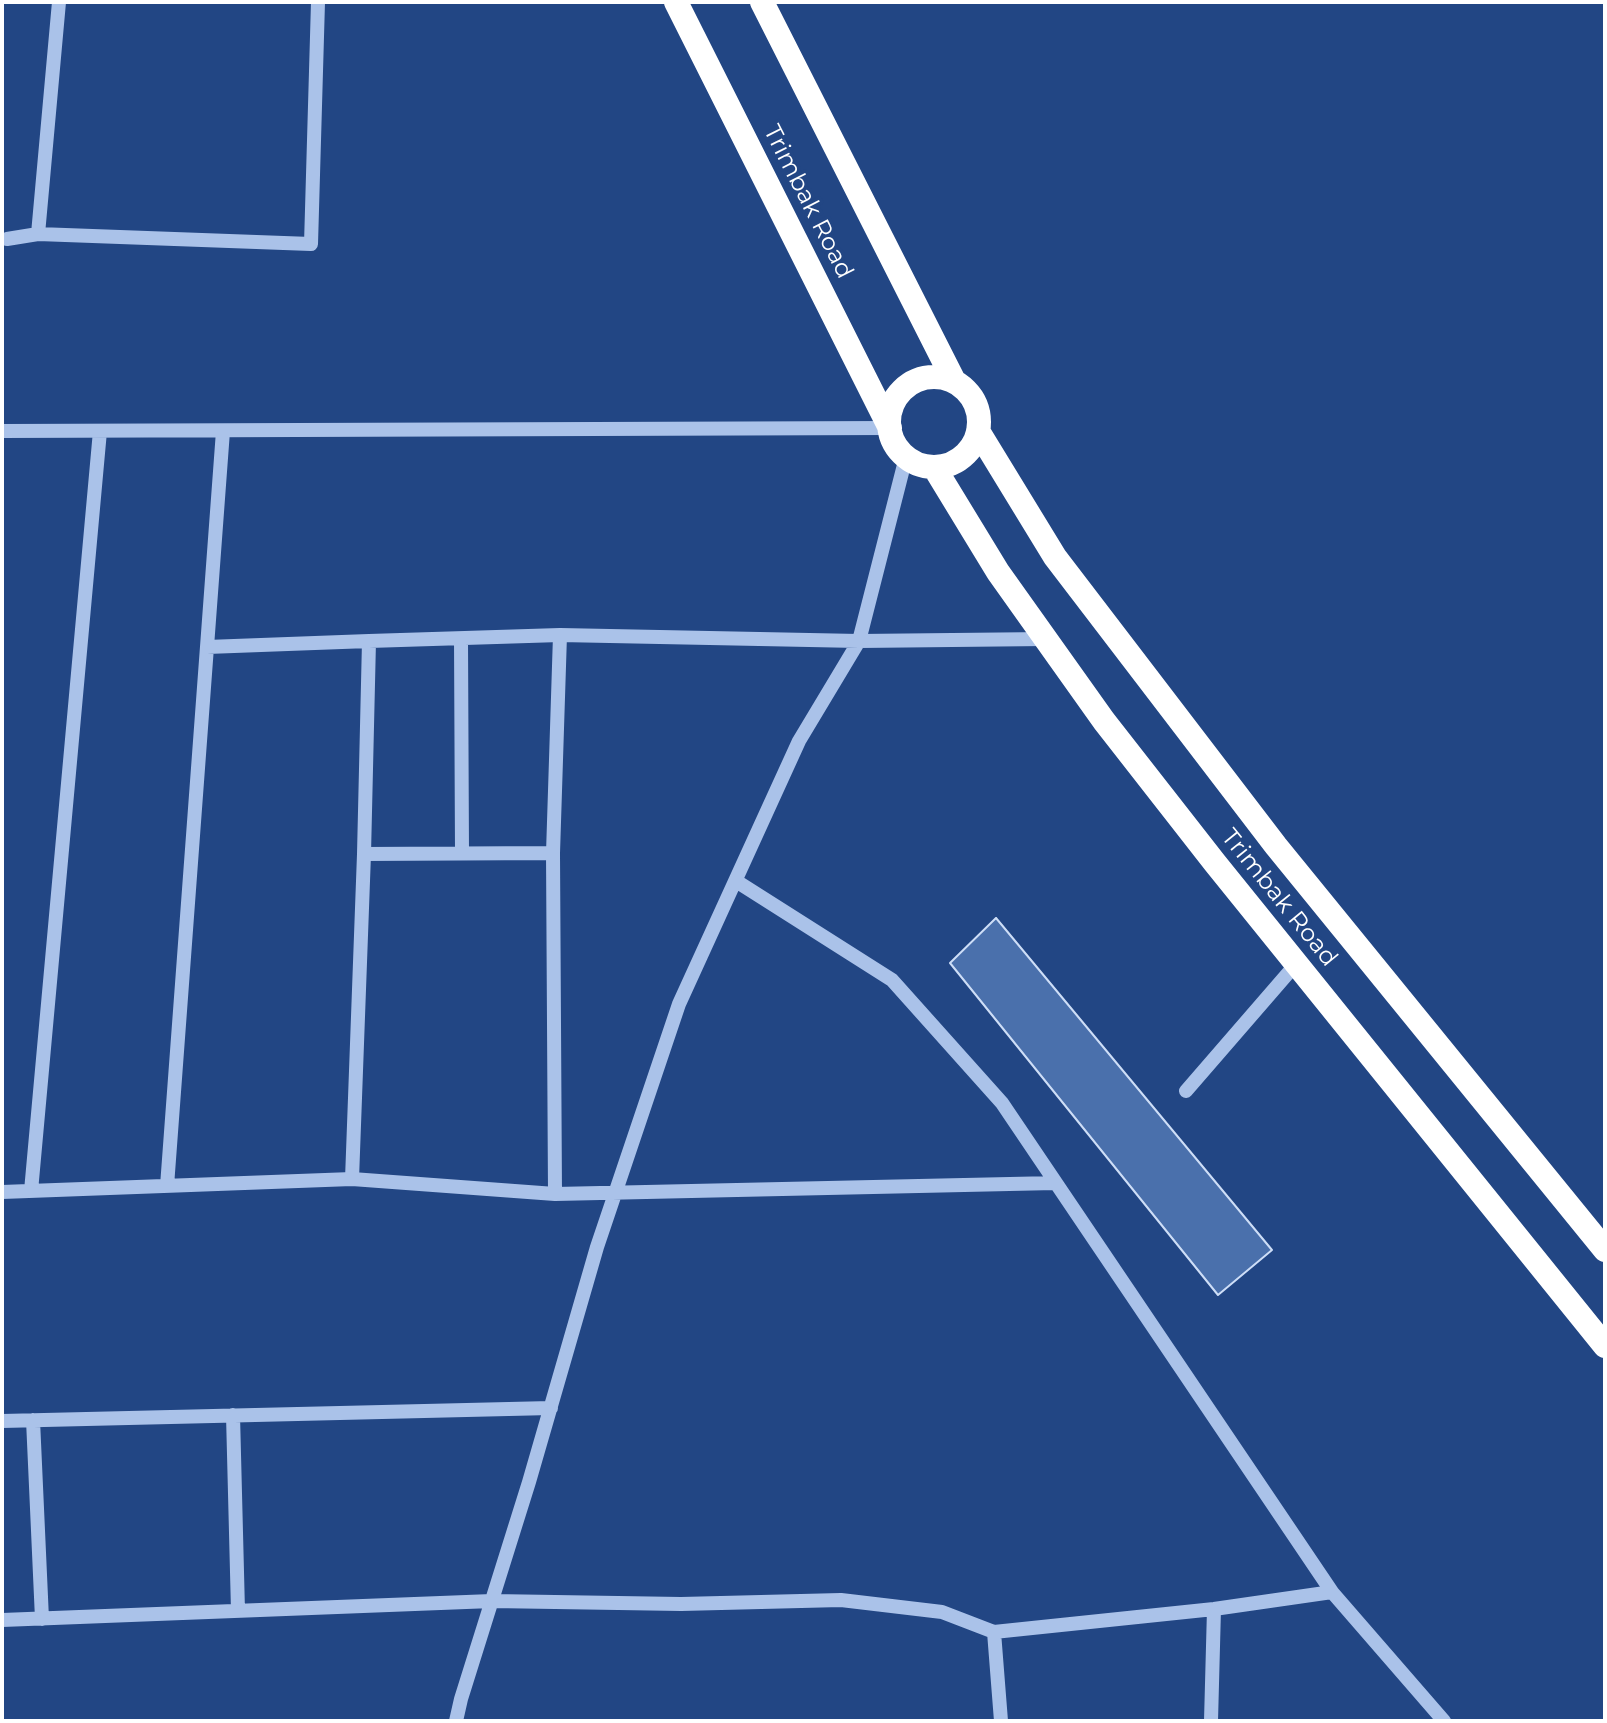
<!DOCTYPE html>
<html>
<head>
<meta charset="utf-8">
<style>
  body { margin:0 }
  #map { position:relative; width:1607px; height:1723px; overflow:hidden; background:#224684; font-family:Montserrat,sans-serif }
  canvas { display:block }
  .frame { position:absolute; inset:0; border:4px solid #fff; pointer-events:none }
</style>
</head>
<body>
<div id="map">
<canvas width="1607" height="1723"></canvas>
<div class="frame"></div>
</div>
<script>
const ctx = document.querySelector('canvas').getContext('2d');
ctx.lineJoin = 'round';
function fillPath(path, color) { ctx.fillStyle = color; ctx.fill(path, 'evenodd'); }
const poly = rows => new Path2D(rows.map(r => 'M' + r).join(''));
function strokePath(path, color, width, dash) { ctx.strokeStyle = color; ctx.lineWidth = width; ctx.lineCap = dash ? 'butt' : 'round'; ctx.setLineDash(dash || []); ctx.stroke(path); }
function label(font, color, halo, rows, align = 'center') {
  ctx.font = font + ' Montserrat,sans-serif'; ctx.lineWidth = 7; ctx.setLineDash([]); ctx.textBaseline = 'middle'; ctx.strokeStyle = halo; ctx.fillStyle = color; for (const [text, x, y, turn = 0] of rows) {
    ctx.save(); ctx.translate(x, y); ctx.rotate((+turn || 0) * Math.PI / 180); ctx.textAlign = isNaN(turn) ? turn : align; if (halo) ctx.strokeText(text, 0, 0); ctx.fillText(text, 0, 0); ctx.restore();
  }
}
const building = poly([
  [996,918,1272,1250,1218,1295,950,963,996,918]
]);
fillPath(building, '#4a70ac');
strokePath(building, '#cedef7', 2);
strokePath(poly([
  [38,234,59,2],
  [7,239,38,234,311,244,318,2],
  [2,431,890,428],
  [461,639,462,853],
  [207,647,369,641],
  [553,853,555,1194],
  [364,854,369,641,560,635],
  [736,881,892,980,1002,1103,1332,1592],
  [1186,1091,1296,964],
  [352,1179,364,854,553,853,560,635,859,641,1046,639],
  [167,1186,223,431],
  [31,1191,100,431],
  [2,1192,352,1179,555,1194,1055,1183],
  [233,1415,238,1611],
  [33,1420,42,1619],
  [2,1421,551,1408],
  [2,1620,492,1601,681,1604,841,1600,942,1612,994,1632,1001,1721],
  [994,1632,1214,1609,1332,1592,1444,1721],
  [456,1721,461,1699,529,1482,597,1247,679,1004,799,741,859,641,906,457],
  [1211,1721,1214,1609]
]), '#aac2e9', 14);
strokePath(poly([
  [676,2,890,428],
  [762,2,954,381],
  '889 422a45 45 0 1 1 90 0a45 45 0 1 1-90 0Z',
  [978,431,1055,557,1276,846,1605,1250],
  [934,467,998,572,1104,721,1215,863,1605,1346]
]), '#fff', 24);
label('24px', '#fff', '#224684', [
  ["Trimbak Road",808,202,63],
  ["Trimbak Road",1279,898,51]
]);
</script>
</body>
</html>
